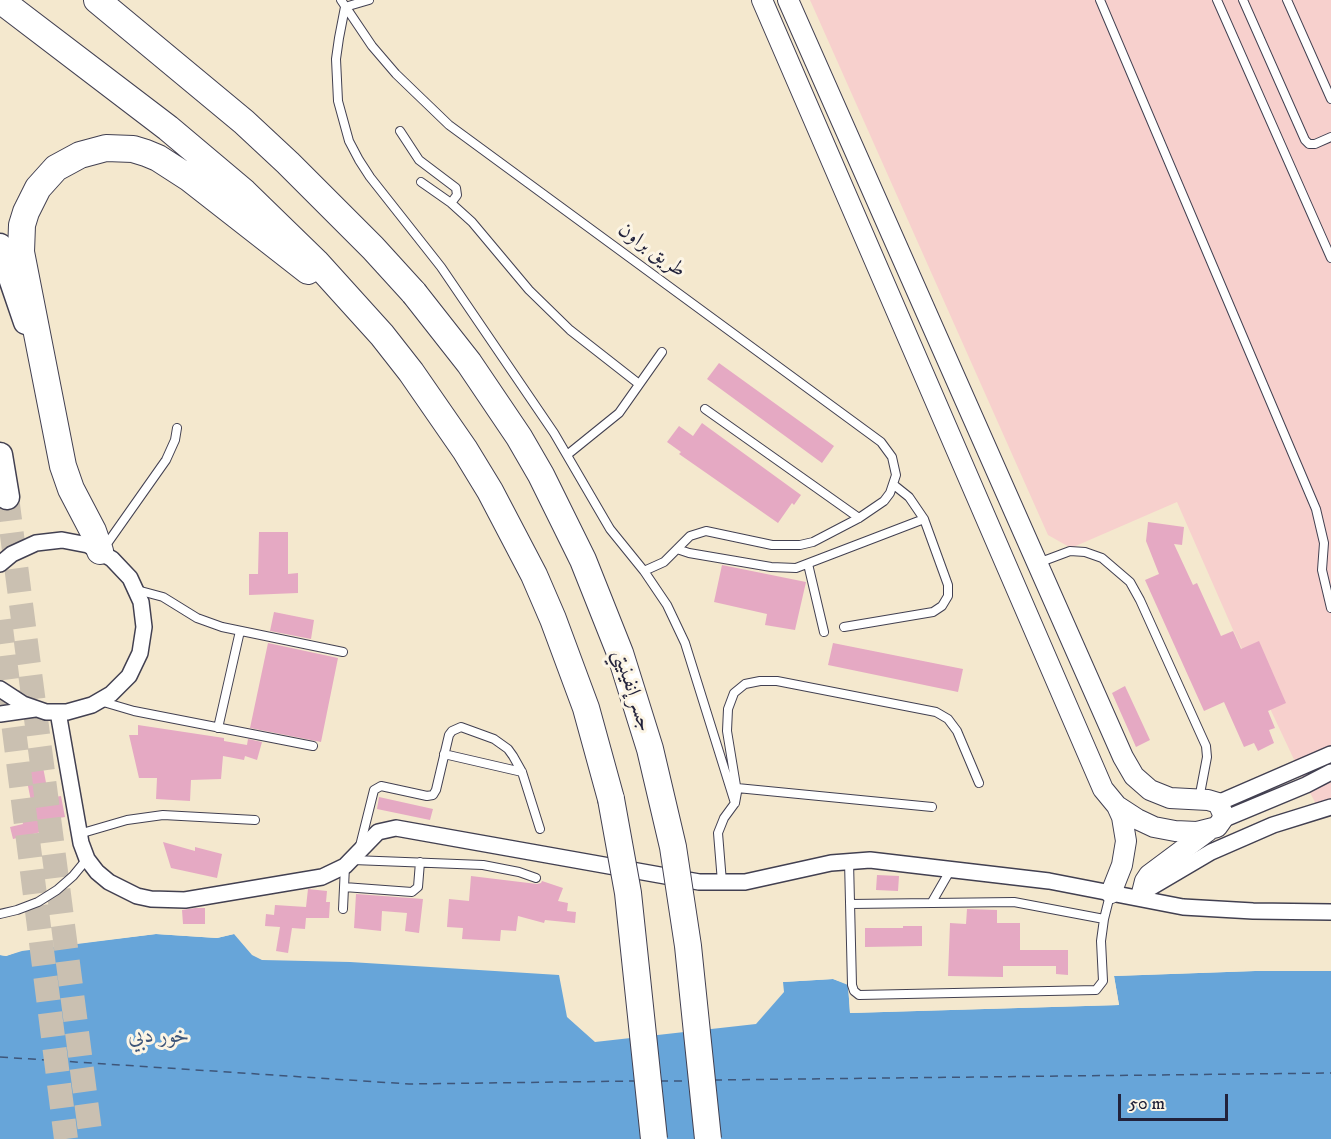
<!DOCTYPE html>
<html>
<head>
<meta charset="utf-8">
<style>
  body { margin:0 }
  #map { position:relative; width:1331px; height:1139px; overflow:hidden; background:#f4e8ce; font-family:"IM FELL DW Pica",serif }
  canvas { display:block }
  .scale { position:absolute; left:1118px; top:1094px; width:110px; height:27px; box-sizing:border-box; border:3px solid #22223b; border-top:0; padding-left:8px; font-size:18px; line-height:21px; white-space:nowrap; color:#22223b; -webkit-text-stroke:4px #fcf5e5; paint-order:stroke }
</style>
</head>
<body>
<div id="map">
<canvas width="1331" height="1139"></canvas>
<div class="scale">50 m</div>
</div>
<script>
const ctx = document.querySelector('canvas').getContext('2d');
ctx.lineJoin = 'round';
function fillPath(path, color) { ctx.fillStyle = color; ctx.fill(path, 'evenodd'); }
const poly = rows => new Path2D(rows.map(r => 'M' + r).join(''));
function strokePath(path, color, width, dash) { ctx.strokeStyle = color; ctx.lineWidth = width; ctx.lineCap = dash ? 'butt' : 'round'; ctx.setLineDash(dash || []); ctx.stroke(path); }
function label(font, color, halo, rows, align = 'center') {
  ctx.font = font + ' "IM FELL DW Pica",Amiri,serif'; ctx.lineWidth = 6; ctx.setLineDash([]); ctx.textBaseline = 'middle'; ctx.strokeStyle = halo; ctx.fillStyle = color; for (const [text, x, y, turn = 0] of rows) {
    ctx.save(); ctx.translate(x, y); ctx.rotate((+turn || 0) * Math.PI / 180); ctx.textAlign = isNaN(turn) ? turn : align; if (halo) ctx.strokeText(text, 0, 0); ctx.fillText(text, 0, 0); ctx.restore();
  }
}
fillPath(poly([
  [810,0,1331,0,1331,802,1318,808,1306,785,1234,632,1177,502,1071,548,1048,535]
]), '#f7d0cd');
fillPath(poly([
  [156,934,217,938,234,934,252,955,262,960,350,962,559,975,567,1017,595,1042,756,1024,784,992,783,982,833,979,848,985,850,1013,1119,1005,1114,976,1255,971,1331,971,1331,1139,0,1139,0,955,6,956,22,951]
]), '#67a5d9');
fillPath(poly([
  [156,931,216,935,233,931,234,934,217,938,156,934,22,950,6,956,0,955,0,952,5,953,21,948],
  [1255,968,1331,968,1331,971,1255,971,1114,976,1119,1005,850,1013,848,984,833,979,783,982,783,979,833,976,849,982,851,984,853,1010,1115,1002,1111,976,1113,973]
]), '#f4e8ce');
strokePath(poly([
  [0,1057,409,1084,637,1081],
  [714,1080,1331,1073],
  [660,1081,691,1081]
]), '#3e567a', 1.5, [8, 6]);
fillPath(poly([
  [719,363,834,446,822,463,707,379],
  [702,423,801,495,794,505,792,503,778,523,679,454,681,452,667,442,679,426,693,436],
  [1148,522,1184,527,1182,545,1174,544,1193,585,1197,583,1221,636,1233,631,1241,649,1259,641,1286,703,1268,711,1275,728,1269,730,1274,743,1258,751,1254,743,1244,747,1224,702,1204,711,1145,580,1159,574,1146,541],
  [259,532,288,532,288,574,298,573,298,593,249,595,249,574,258,574],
  [722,565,806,582,795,630,765,625,767,614,714,602],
  [274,612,314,620,311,639,270,631],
  [268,643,338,658,321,742,250,728],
  [833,643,963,669,958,692,828,665],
  [1125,686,1150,740,1136,747,1112,693],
  [138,725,224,738,224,741,247,745,248,739,262,742,257,760,245,756,244,760,223,756,221,779,191,780,190,801,156,799,157,778,139,778,129,735,138,735],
  [43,767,49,798,61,796,65,817,42,821,45,831,13,839,10,827,23,824,19,809,32,806,27,781,32,780,30,770],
  [379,797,433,809,430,820,377,809],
  [163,842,195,851,195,847,222,854,217,878,171,868],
  [877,875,899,876,898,891,876,890],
  [471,876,537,884,541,883,542,881,563,888,558,901,568,903,567,911,576,912,575,923,545,920,544,923,518,916,516,931,501,930,500,941,462,939,463,928,447,927,449,899,469,901],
  [308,889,327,891,326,902,330,902,329,918,306,918,305,929,292,928,288,953,276,951,280,927,265,926,266,914,274,915,275,905,306,907],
  [356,894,423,899,419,933,405,931,407,913,382,911,381,931,354,928],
  [195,908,205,908,205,924,183,924,182,910],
  [967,909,997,910,997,923,1020,923,1020,950,1068,950,1068,975,1056,974,1056,966,1003,966,1003,977,948,976,950,923,966,924],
  [903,926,922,926,922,946,865,947,865,928,903,928]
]), '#e5a9c3');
strokePath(poly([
  [7,497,91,1139],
  [0,620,66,1139]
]), '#cac0b1', 24, [24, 12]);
const service = poly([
  [341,0,372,46,396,74,449,125,881,442,892,457,896,475,890,493,884,501,859,518,813,542,800,545,772,545,706,531,690,536,664,562,644,571],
  [369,0,345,7,339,38,336,59,338,101,349,141,359,160,370,177,441,267,554,433,610,529,644,571,667,605,685,643,735,803],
  [1100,0,1316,509,1324,543,1322,570,1331,608],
  [1217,0,1331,258],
  [1243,0,1305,140,1309,144,1315,144,1331,137],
  [1287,0,1331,99],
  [400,131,419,160,456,188,457,195,451,203],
  [421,182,451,203,472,222,529,290,570,330,639,384],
  [705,409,859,518],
  [567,455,619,413,662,352],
  [104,548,166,460,175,440,177,428],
  [677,549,689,553,771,567,796,568,924,519],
  [1038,563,1070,551,1085,552,1102,558,1130,582,1140,600,1206,746,1207,757,1199,799],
  [808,564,824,632],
  [137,590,163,597,197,618,222,627,343,652],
  [844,627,933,612,942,606,948,596,948,585,924,519,909,497,894,485],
  [100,701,134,711,313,746],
  [218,728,240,631],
  [444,754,522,772],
  [737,788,932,807],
  [79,834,127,820,163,815,255,820],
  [360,846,374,790,381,786,427,796,433,795,436,790,449,735,452,731,461,727,494,739,508,749,513,756,522,772,540,829],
  [353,860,483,865,519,872,536,878],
  [849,861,852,985,854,991,859,995,1096,990,1103,981,1101,941,1104,919,1110,895],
  [722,882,718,833,724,818,735,803,737,792,727,731,728,709,734,693,745,684,760,681,777,681,936,712,948,719,957,731,979,783],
  [344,887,412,892,418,887,420,862],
  [932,902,951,869],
  [850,904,1014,902,1104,919],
  [343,909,345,866],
  [0,914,17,910,38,902,57,890,73,876,87,859]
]);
const minor = poly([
  [0,564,12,554,36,543,62,540,88,545,112,559,130,578,141,602,144,627,140,653,129,676,111,694,92,705,67,712,46,712,23,704,0,689],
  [58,712,81,843,87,859,97,872,109,882,137,896,151,899,185,900,322,877,345,866,378,832,396,828,699,882,745,882,831,863,870,860,1049,881,1183,907,1253,911,1331,912],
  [0,714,35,709],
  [1218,803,1331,754],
  [1222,820,1306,785,1331,772],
  [1138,895,1211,852,1273,825,1331,807]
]);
const tertiary = poly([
  [762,0,1103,789,1117,806,1137,819,1154,827,1175,831,1197,832,1217,827,1222,820,1223,814,1218,803,1208,800,1170,798,1150,790,1134,776,1123,757,788,0],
  [1111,893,1122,865,1126,841,1122,817,1117,806],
  [1142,893,1145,881,1149,875,1208,831]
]);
const primary = poly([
  [0,246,26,322],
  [0,455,7,497]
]);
const trunk = poly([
  [0,0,168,128,244,192,316,262,382,335,411,372,465,450,490,491,534,575,553,619,586,708,611,799],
  [97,0,244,122,288,163,373,248,414,293],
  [100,551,93,531,71,489,63,466,21,252,22,225,26,212,38,188,56,168,80,155,106,148,133,149,146,153,158,158,189,178,308,271]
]);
strokePath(service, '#424051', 10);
strokePath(minor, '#424051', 18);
strokePath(tertiary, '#424051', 22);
strokePath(primary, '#424051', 27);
strokePath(trunk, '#424051', 28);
strokePath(service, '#fff', 8);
strokePath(minor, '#fff', 15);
strokePath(tertiary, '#fff', 20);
strokePath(primary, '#fff', 24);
strokePath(trunk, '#fff', 26);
const trunkBridge = poly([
  [414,293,469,363,519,437,541,475,583,560,620,653,650,749,673,847,688,946,708,1139],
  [611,799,628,893,654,1139]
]);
strokePath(trunkBridge, '#424051', 28, []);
strokePath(trunkBridge, '#fff', 26);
label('21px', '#22223b', '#fcf5e5', [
  ["طريق براون",651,251,36],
  ["جسر إنفينيتي",631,691,72]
]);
label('italic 22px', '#3e567a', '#fcf5e5', [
  ["خور دبي",159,1037]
]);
</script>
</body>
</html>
